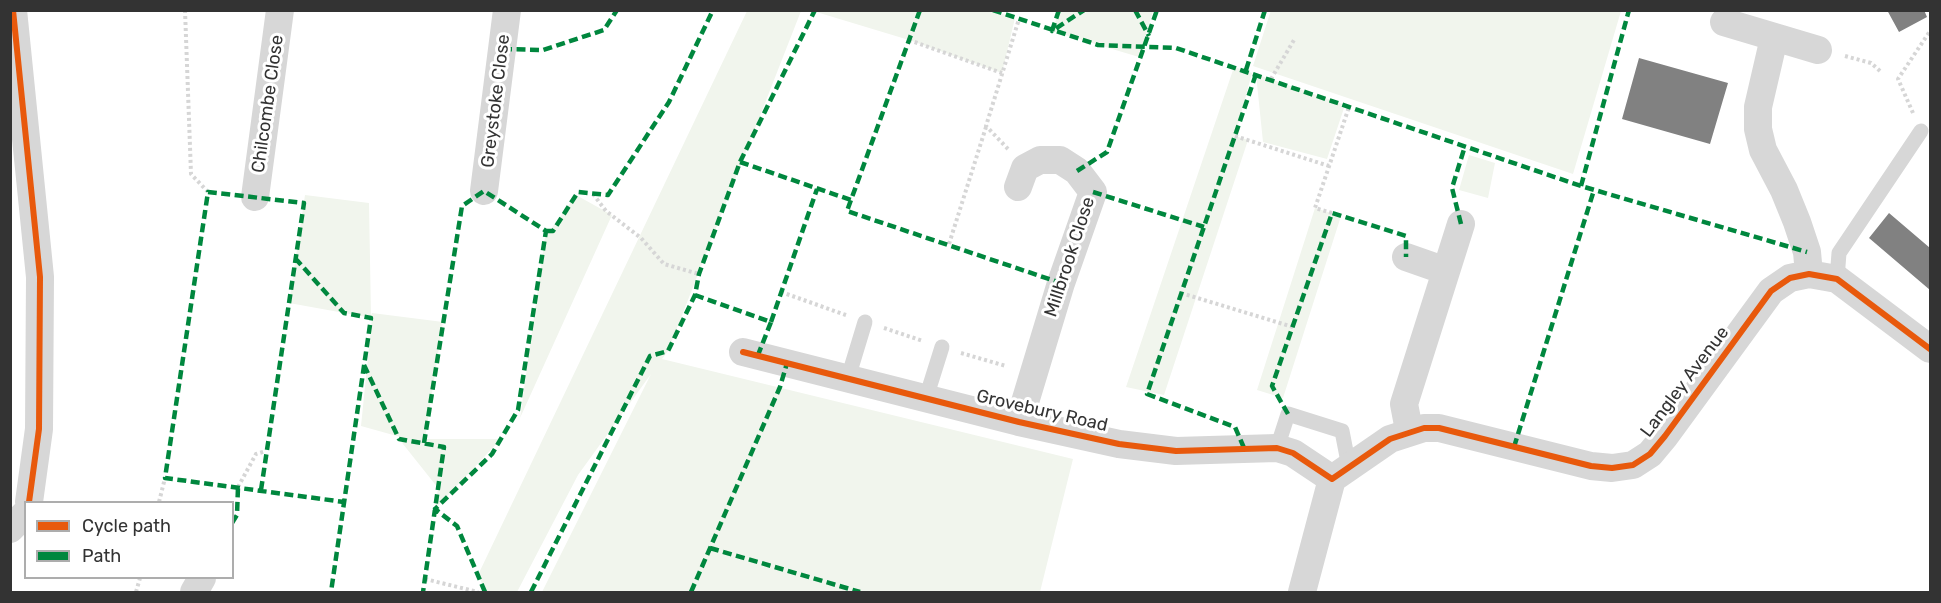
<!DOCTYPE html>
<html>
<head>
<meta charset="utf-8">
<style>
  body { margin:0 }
  #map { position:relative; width:1941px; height:603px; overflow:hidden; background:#fff; font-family:Rubik,sans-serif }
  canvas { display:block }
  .frame { position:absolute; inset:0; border:12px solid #333; pointer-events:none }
  .legend { position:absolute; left:24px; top:501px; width:210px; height:78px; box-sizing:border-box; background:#fff; border:2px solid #adadad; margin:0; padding:8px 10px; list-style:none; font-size:18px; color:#333 }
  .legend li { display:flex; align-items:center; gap:12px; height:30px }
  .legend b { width:30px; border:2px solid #adadad }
</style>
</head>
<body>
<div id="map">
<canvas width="1941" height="603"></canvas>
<div class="frame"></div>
<ul class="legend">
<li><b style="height:8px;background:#e8590c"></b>Cycle path</li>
<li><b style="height:8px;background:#00873e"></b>Path</li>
</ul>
</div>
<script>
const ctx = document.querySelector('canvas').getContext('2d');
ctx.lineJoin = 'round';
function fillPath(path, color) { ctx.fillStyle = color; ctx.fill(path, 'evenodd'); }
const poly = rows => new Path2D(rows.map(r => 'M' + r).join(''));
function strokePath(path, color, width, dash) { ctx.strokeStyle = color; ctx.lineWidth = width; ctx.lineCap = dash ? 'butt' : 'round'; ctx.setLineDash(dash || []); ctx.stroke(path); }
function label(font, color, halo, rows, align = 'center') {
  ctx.font = font + ' Rubik,sans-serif'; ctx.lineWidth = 6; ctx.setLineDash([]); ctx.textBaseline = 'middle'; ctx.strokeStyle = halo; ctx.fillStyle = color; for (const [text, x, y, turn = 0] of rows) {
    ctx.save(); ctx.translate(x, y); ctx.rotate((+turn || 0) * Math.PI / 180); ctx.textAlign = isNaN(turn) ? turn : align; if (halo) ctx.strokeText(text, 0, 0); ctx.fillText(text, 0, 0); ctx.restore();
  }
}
fillPath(poly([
  [1271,10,1621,10,1621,11,1573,174,1253,66],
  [747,11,801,11,668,351,662,359,1073,459,1040,592,542,592,651,374,578,475,517,592,486,592,478,575],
  [993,11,1015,18,1002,73,909,40,813,11],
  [1059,11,1059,10,1153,11,1139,57,1052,31],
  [1234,67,1252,73,1235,136,1248,140,1164,395,1126,387],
  [1256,74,1345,105,1327,159,1263,142],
  [1469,155,1495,163,1488,198,1459,190],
  [305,195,369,203,371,316,372,313,443,322,425,439,501,439,435,509,438,488,399,439,404,438,361,426,372,318,289,303],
  [576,195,612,215,520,418,545,237],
  [1315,208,1341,216,1283,398,1257,390]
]), '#f1f5ed');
fillPath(poly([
  [1887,10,1924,10,1927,17,1899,32],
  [1639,58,1728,83,1710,144,1622,119],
  [1889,213,1930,248,1930,290,1869,238]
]), '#818181');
strokePath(poly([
  [185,10,191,174,208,192],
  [909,40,1002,73],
  [1845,56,1871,63,1880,71],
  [1271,79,1294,40],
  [1913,113,1898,79,1930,31],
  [1235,136,1329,166],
  [1008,149,986,126,1019,19],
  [593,194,606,211,641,238,664,264,699,274],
  [1332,213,1315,208,1349,107],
  [949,244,986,127],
  [781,292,846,315],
  [1181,293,1293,327],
  [884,328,923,341],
  [961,353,1006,366],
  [238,487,256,454,266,451],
  [159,502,165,478],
  [425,579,478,592],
  [136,592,140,578]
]), '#d6d6d6', 4, [3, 3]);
strokePath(poly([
  [1837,279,1839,253,1921,131],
  [848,378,865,322],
  [926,398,942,347],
  [1277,448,1288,414,1342,431,1349,467]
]), '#d7d7d7', 15);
strokePath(poly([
  [13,10,40,277,39,429,29,502],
  [1724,22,1818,50],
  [1774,38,1758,107,1758,129,1763,150,1784,190,1797,222,1807,252,1809,274],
  [1018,187,1025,168,1040,160,1060,160,1077,171,1093,192,1061,283,1019,422],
  [484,191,507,10],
  [255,197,280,10],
  [1406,257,1446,271],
  [743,352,1019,422,1119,444,1176,451,1277,448,1293,453,1332,479],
  [1409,430,1404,404,1461,224],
  [1332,479,1390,439,1424,428,1439,428,1591,466,1612,468,1633,465,1650,454,1665,436,1771,291,1790,278,1809,274,1837,279,1930,349],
  [10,529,26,513],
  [194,592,202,578],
  [1302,592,1332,479]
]), '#d7d7d7', 28);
strokePath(poly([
  [920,10,847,211,1061,283],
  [993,10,1098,45,1176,48,1581,186,1807,252],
  [1059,10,1052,31,1084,10],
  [1135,10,1149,36],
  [503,49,543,50,604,30,617,10],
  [1246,70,1265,10],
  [740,162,851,200],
  [1077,171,1107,152,1157,10],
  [1581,186,1629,10],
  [1093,192,1204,227],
  [1461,224,1452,188,1465,146],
  [546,231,553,231,578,192,608,195,669,102,713,10],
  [295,258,344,313,371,318,331,592],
  [695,295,771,322,758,355],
  [771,322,817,189],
  [364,365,399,439,444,447,423,592],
  [1288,414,1272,386,1332,213,1406,236,1406,257],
  [424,443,462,206,484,191,546,231,518,410,492,454,435,509,457,526,485,592],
  [1514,447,1594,190],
  [1244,448,1235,427,1147,394,1256,74],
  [261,490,304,203,208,192,165,478,344,502],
  [232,523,237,515,238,487],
  [710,548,860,592],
  [531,592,650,356,668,351,695,295,699,274,740,162,815,10],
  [691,592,780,387,787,363]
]), '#00873e', 4.5, [9, 4.5]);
strokePath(poly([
  [13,10,40,277,39,429,29,502],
  [743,352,1019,422,1119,444,1176,451,1277,448,1293,453,1332,479,1390,439,1424,428,1439,428,1591,466,1612,468,1633,465,1650,454,1665,436,1771,291,1790,278,1809,274,1837,279,1930,349]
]), '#e8590c', 6);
label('18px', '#333', '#fff', [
  ["Greystoke Close",496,101,-83],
  ["Chilcombe Close",268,104,-82],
  ["Millbrook Close",1070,257,-72],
  ["Langley Avenue",1685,382,-53],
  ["Grovebury Road",1042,411,13]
]);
</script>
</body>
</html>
